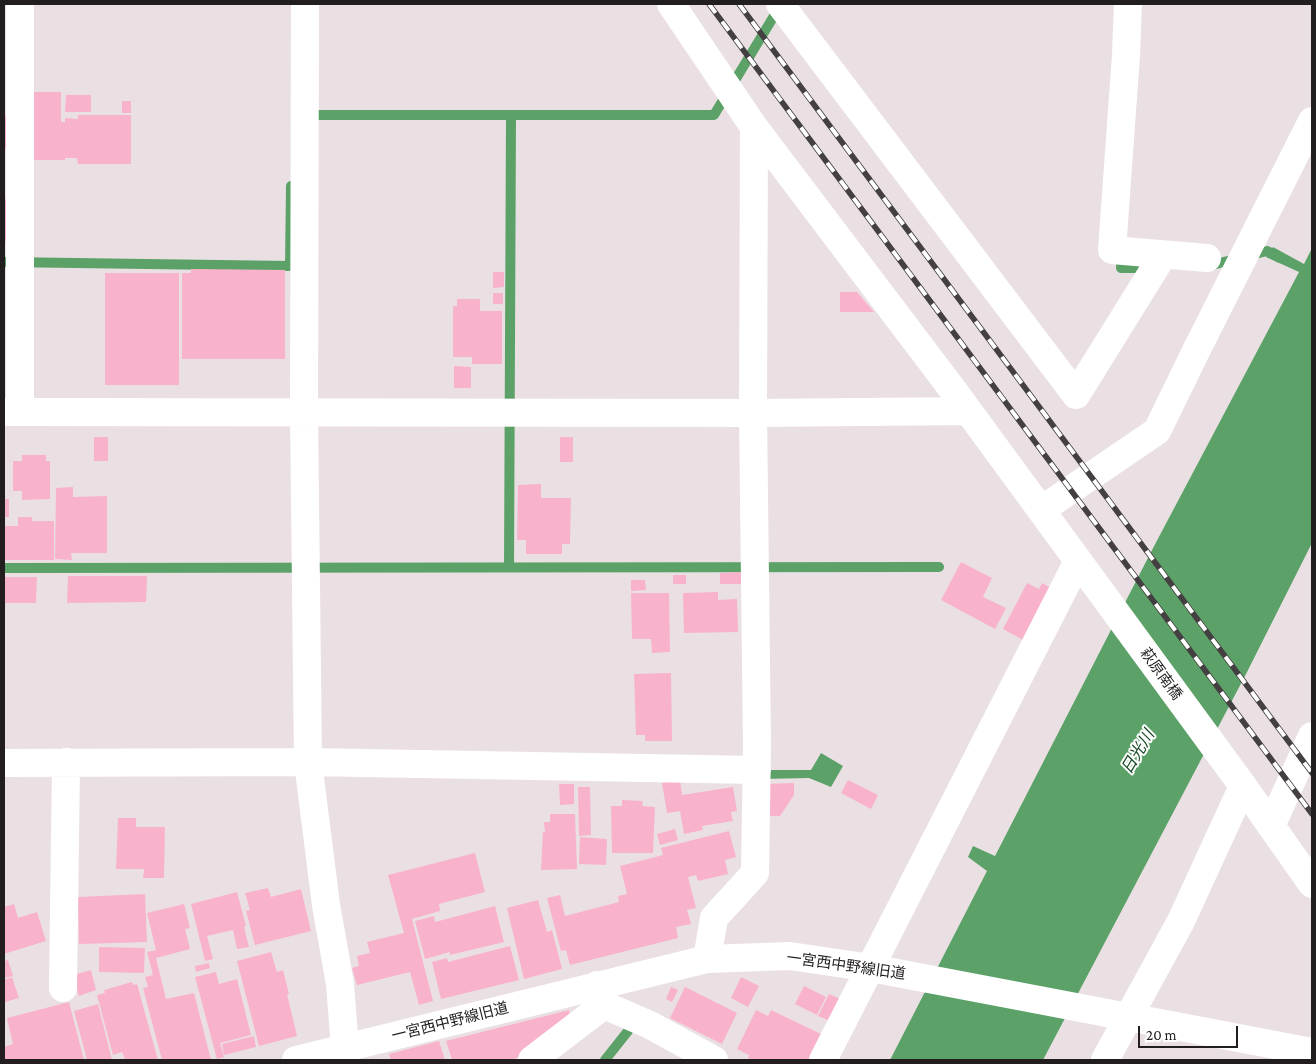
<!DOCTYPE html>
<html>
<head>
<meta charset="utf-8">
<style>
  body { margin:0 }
  #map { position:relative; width:1316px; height:1064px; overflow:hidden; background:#eae0e3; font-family:"Crimson Pro",serif }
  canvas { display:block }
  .frame { position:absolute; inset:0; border:5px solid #221e20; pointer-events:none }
  .scale { position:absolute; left:1138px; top:1026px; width:100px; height:22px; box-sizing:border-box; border:2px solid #221e20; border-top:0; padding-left:6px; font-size:15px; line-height:18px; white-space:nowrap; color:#221e20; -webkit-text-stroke:4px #fff; paint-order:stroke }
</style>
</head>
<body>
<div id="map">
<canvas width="1316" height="1064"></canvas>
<div class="frame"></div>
<div class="scale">20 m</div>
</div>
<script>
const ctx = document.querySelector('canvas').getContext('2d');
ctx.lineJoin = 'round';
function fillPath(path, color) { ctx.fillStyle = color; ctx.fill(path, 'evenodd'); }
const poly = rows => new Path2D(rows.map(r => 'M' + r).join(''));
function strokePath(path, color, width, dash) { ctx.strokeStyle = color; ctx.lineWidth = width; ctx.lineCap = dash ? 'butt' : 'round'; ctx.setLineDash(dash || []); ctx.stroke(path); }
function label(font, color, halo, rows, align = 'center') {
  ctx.font = font + ' "Crimson Pro","Noto Sans JP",serif'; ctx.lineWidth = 4; ctx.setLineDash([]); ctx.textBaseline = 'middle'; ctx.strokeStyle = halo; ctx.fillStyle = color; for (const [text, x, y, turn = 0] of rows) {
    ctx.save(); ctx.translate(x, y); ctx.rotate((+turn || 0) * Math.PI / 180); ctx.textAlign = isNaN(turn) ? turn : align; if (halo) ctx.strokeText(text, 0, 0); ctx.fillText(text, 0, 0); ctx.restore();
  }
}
fillPath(poly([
  [1273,247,1304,264,1312,248,1312,543,1245,676,1043,1060,890,1060,987,871,968,857,973,846,995,856,1152,550,1299,272,1266,257],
  [821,753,843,766,831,787,809,778,761,779,763,770,811,770]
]), '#5ca268');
strokePath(poly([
  [305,115,714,115,780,6],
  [1122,251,1121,268,1151,268],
  [4,262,290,266,291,186],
  [1208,266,1267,251,1280,258],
  [509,567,511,116],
  [4,568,939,567],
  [605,1060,628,1031]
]), '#5ca268', 10);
fillPath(poly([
  [30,92,61,92,61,122,65,122,65,118,78,119,78,115,131,115,131,164,78,164,77,158,65,158,65,160,29,160],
  [66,95,91,95,91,112,65,112],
  [122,101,131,101,131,113,122,113],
  [4,116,7,116,6,149,4,148],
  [4,199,9,199,9,241,4,241],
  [191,269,285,270,285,359,182,359,182,273,191,273],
  [493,272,504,272,504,287,493,288],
  [105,273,179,273,179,385,105,385],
  [840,292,857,292,874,312,840,312],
  [493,293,503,293,503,304,493,304],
  [457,299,480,299,480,311,502,311,502,364,472,364,472,357,453,357,453,306,457,306],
  [454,366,471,367,471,388,454,388],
  [94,437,108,437,108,461,94,461],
  [560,437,573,437,573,462,560,462],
  [22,455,46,455,46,461,50,461,50,499,22,500,22,491,13,491,13,461,22,461],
  [541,484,541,498,571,498,570,544,562,544,562,554,526,554,526,540,517,540,518,485],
  [73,487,73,497,107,496,107,553,71,553,72,560,55,559,56,488],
  [4,499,9,499,9,517,4,517],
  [18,517,32,517,32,521,54,521,54,560,4,560,4,526,18,526],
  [961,562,992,578,983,597,1006,608,995,629,941,600],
  [742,572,742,584,720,584,720,573],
  [673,575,686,575,686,584,673,584],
  [68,576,147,576,146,602,67,603],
  [4,577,37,577,36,603,4,603],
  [631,580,645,580,646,590,631,591],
  [1027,583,1039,589,1042,583,1053,589,1025,641,1003,629],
  [718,592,718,600,737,599,738,632,684,633,683,593],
  [631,593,669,593,670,652,652,653,651,639,632,639],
  [671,673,672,741,645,741,645,735,636,735,634,674],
  [680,779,682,795,733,787,737,811,731,812,733,821,702,826,703,830,684,834,680,811,667,813,662,783],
  [848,780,878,795,871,809,841,793],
  [794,783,794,795,780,816,766,816,766,784],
  [559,784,574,784,574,804,560,805],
  [578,787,590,787,591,835,579,836],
  [622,800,643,801,642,806,655,807,653,853,612,853,611,806,622,806],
  [550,814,575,814,577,869,541,870,543,832,545,832,544,822,550,822],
  [118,818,136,818,136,827,165,827,164,878,143,878,144,869,116,869],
  [675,829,678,840,660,845,657,834],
  [729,831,736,857,725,860,728,874,698,881,696,875,688,877,696,908,687,910,691,924,676,927,678,938,570,965,566,950,561,951,547,898,560,895,565,916,619,902,618,896,627,894,620,866,663,855,661,848],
  [580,837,607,839,606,865,579,864],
  [475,853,485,892,439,904,440,911,412,919,433,1001,419,1005,410,972,357,985,352,968,359,966,357,956,370,953,367,942,404,933,388,875],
  [268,888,271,897,301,889,311,931,255,945,246,911,250,910,245,893],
  [237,892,246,926,244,927,249,947,237,949,233,930,207,936,213,959,205,961,191,904],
  [145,894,147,942,79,944,78,897],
  [538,900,547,932,552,930,562,969,524,979,507,908],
  [14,904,18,918,37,912,46,941,4,954,4,907],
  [184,904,190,928,185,929,190,949,156,958,166,999,194,993,211,1060,162,1060,143,988,148,987,145,977,153,975,147,952,156,950,147,913],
  [495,906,504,942,450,955,450,952,425,959,415,921,434,916,435,922],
  [510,946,519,980,441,999,432,962,447,958,448,962],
  [99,947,145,948,144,973,99,972],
  [271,952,277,972,283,970,289,994,287,994,297,1036,259,1046,237,961],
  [8,960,13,976,4,978,4,961],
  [209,963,210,968,196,972,195,966],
  [91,970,96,990,79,996,73,975],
  [216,972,219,984,237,979,251,1035,220,1043,224,1057,217,1059,195,977],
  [12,977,19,998,5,1002,4,980],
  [741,977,759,986,748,1007,731,998],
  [132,982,133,985,137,984,158,1060,125,1059,122,1052,113,1055,97,995,105,993,104,990],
  [804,986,826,997,817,1015,795,1004],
  [671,987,678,990,672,1002,666,999],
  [685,987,737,1013,722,1044,670,1018],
  [829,994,843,1000,832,1022,818,1016],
  [69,1002,84,1060,4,1060,4,1047,13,1044,7,1018],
  [98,1004,112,1060,87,1060,74,1011],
  [569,1010,571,1018,517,1058,510,1060,452,1060,446,1041],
  [756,1010,768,1016,771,1010,821,1034,809,1060,753,1060,748,1058,749,1055,737,1049],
  [254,1036,256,1047,224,1055,222,1044],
  [439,1041,445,1060,391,1060,389,1054]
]), '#f9b2cb');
strokePath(poly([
  [20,4,20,412],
  [305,4,304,412,308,762,326,905,340,984,345,1048],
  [671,4,754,127,956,394,1243,786,1312,884],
  [780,4,1076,395,1163,255],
  [1128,4,1126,55,1112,250,1207,258],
  [4,412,753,413,968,411],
  [1041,510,1157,431,1196,351,1312,121],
  [4,763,308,762,757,770],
  [1271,826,1312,736],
  [707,959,714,918,755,873,757,745,753,413,754,127],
  [597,985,604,1005,650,1025,714,1060],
  [63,988,66,762],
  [296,1060,707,959,790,956,871,968,1312,1052],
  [532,1060,604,1005],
  [823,1060,1078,561],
  [1105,1060,1181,921,1243,786]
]), '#fff', 28);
const rail = poly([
  [709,4,1312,814],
  [739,4,1312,773]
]);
strokePath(rail, '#443f41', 5.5);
strokePath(rail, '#fff', 4, [11]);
label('15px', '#221e20', '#fff', [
  ["萩原南橋",1161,674,54],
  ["一宮西中野線旧道",846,966,8],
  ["一宮西中野線旧道",450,1022,-14]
]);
label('italic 16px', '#144720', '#fff', [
  ["日光川",1138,752,-59]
]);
</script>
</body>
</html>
